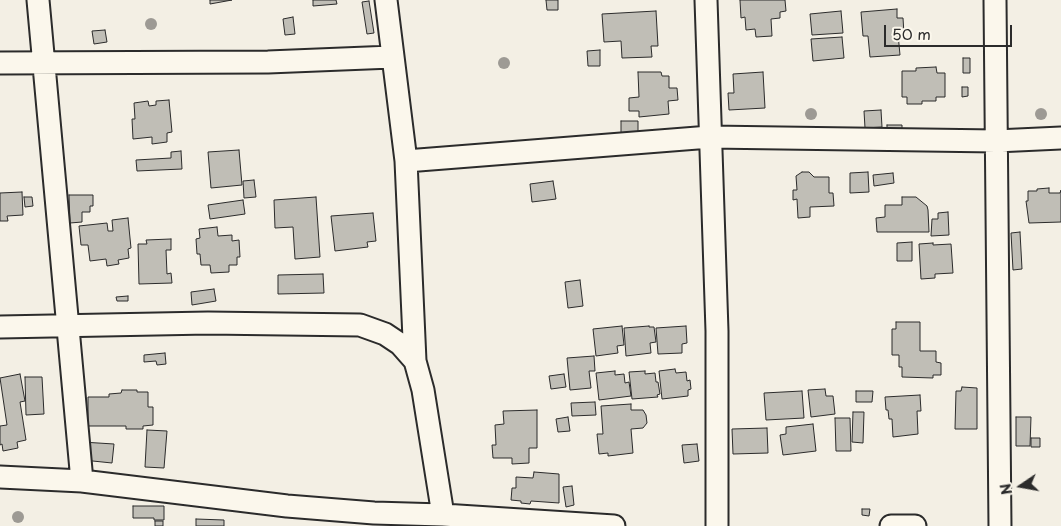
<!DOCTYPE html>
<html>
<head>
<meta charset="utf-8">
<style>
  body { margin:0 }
  #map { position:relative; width:1061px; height:526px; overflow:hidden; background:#f3efe4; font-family:"Playpen Sans",sans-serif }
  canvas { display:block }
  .north { position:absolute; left:996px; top:461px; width:50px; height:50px; -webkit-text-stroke:4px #fbf7ec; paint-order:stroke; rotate:258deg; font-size:14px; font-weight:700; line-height:20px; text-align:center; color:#2b2b2b }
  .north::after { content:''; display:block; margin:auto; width:18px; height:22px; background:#2b2b2b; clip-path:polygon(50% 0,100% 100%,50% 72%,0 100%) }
  .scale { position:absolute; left:884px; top:25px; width:128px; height:22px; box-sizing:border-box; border:2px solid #2b2b2b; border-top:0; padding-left:6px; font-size:15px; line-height:18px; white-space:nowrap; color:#2b2b2b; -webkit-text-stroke:4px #fbf7ec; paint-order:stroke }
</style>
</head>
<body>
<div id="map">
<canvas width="1061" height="526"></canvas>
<div class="north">N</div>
<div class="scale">50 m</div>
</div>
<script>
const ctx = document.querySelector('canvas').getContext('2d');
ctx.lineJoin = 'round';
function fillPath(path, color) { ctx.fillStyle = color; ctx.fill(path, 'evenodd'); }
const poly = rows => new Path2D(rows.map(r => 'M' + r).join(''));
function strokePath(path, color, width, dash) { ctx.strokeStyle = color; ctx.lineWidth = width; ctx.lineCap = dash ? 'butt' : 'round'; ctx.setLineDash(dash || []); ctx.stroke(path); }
const building = poly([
  [210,0,232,0,210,4,210,0],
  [313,0,336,0,337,4,313,6,313,0],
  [546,0,558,0,558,10,547,10,546,0],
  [740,0,785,0,786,11,780,12,780,18,771,19,772,36,756,37,755,29,746,30,745,17,741,18,740,0],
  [369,1,374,33,367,34,362,2,369,1],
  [897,9,897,18,903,18,904,34,898,34,900,55,870,57,868,36,863,36,861,12,897,9],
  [656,11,658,46,651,46,652,57,622,58,621,41,604,42,602,14,656,11],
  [841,11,843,33,812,35,810,14,841,11],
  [293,17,295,34,285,35,283,19,293,17],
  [105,30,107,42,94,44,92,31,105,30],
  [842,37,844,58,813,61,811,39,842,37],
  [600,50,600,66,588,66,587,51,600,50],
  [963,58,970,58,970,73,963,73,963,58],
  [936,67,937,73,945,73,945,97,936,97,936,101,922,101,922,104,907,104,907,97,902,97,902,71,916,71,916,68,936,67],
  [638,72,661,72,662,76,669,76,669,88,677,88,678,100,668,101,669,114,639,117,639,111,629,111,629,98,639,97,638,72],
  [763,72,765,108,729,110,728,93,734,93,733,74,763,72],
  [962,87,968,87,968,96,962,97,962,87],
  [169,100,172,132,167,133,167,142,152,144,152,137,133,139,132,119,135,119,134,103,148,101,149,106,156,105,156,101,169,100],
  [881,110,882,127,865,128,864,111,881,110],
  [621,121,638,121,638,135,621,134,621,121],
  [887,125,902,125,902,131,887,131,887,125],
  [239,150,242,185,211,188,208,152,239,150],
  [181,151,182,169,137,171,136,160,171,158,171,152,181,151],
  [802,172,809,172,814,177,829,177,829,193,833,193,834,206,810,207,810,217,798,218,797,199,793,200,793,190,797,190,796,176,802,172],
  [868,172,869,192,850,193,850,173,868,172],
  [893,173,894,183,874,186,873,175,893,173],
  [254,180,256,197,244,198,243,181,254,180],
  [553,181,556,199,532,202,530,184,553,181],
  [1049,188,1049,193,1060,193,1061,190,1061,222,1029,223,1026,201,1028,201,1028,191,1037,191,1037,189,1049,188],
  [22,192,23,215,7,216,8,221,0,221,0,193,22,192],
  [69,195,93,195,93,206,90,206,90,212,82,212,82,222,70,223,69,195],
  [24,197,32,197,33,206,25,207,24,197],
  [316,197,320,257,295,259,293,227,275,228,274,200,316,197],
  [902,197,916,197,927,206,928,210,929,232,877,232,876,218,885,217,885,205,902,205,902,197],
  [243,200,245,214,210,219,208,205,243,200],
  [948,212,949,235,931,236,932,219,938,219,938,213,948,212],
  [373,213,376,241,367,242,368,247,335,251,331,216,373,213],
  [128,218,131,248,128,249,129,258,118,260,119,264,107,266,106,259,90,261,88,245,81,245,79,226,107,223,108,231,113,231,112,220,128,218],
  [217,227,218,236,232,235,232,241,239,240,240,257,237,257,237,265,229,265,229,272,211,273,210,265,201,265,200,254,197,254,196,239,200,238,199,229,217,227],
  [1020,232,1022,269,1013,270,1011,233,1020,232],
  [171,239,171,250,166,250,167,274,171,273,172,283,139,284,138,244,147,244,146,240,171,239],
  [912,242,912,261,897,261,897,243,912,242],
  [933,243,933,245,951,244,953,273,935,274,935,278,921,279,919,244,933,243],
  [323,274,324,293,278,294,278,275,323,274],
  [580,280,583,306,568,308,565,282,580,280],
  [214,289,216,301,192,305,191,292,214,289],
  [128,296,128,301,117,301,116,297,128,296],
  [896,322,920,322,920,351,936,351,936,362,941,363,941,375,933,375,933,378,902,377,902,367,899,367,899,355,892,355,892,329,896,329,896,322],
  [622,326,624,345,617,346,618,353,596,356,593,329,622,326],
  [649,326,649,327,654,327,656,342,650,343,651,353,626,356,624,328,649,326],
  [686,326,687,343,682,344,682,353,658,354,656,328,686,326],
  [165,353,166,364,157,365,156,361,144,362,144,355,165,353],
  [594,356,595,371,589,371,591,388,570,390,567,358,594,356],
  [675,369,676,373,686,372,687,381,690,380,691,389,688,390,688,396,662,399,659,371,675,369],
  [615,371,615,375,624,374,625,383,629,382,631,396,599,400,596,373,615,371],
  [645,371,645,374,655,373,656,382,658,382,660,394,657,395,658,397,632,399,629,372,645,371],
  [20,374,25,401,20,402,26,440,17,442,18,448,3,451,2,444,0,445,0,426,7,425,0,378,20,374],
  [564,374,566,387,551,389,549,376,564,374],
  [25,377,42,377,44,414,26,415,25,377],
  [962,387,977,388,977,429,955,429,956,391,961,391,962,387],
  [825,389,826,396,833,396,835,414,811,417,808,390,825,389],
  [122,390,137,390,137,392,148,392,148,407,153,407,153,425,143,426,143,429,126,429,126,426,88,426,88,397,109,397,109,394,121,393,122,390],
  [802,391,804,418,766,420,764,393,802,391],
  [856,391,873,391,872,402,856,402,856,391],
  [920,395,921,411,917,411,918,434,893,437,892,419,889,419,888,410,886,410,885,397,920,395],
  [595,402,596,415,572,416,571,403,595,402],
  [631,404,631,410,643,410,646,415,647,423,643,428,631,429,633,453,608,456,608,453,599,454,597,434,603,434,601,406,631,404],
  [537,410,537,448,529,448,529,463,512,464,512,458,493,458,492,445,496,445,495,425,504,424,503,411,537,410],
  [853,412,864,412,863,443,852,442,853,412],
  [568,417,570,431,558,432,556,419,568,417],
  [1016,417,1031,417,1030,446,1016,446,1016,417],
  [835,418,850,418,851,451,836,451,835,418],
  [813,424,816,451,783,455,780,435,786,434,786,427,813,424],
  [767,428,768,453,733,454,732,429,767,428],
  [147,430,167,431,164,468,145,467,147,430],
  [1031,438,1040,438,1040,447,1031,447,1031,438],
  [82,442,114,444,112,463,83,460,82,442],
  [697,444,699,461,684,463,682,445,697,444],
  [534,472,559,474,559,503,531,501,530,504,521,503,521,501,511,500,512,488,516,488,516,477,533,478,534,472],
  [572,486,574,505,566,507,563,487,572,486],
  [133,506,164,506,164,520,154,520,154,518,133,518,133,506],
  [862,509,870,509,869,516,862,515,862,509],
  [196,519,224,520,224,526,196,526,196,519],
  [155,521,163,521,163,526,155,526,155,521]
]);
fillPath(building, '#c0beb6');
strokePath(building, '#2b2b2b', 1);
const minor = poly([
  [38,0,82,481],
  [386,0,406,161,415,361],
  [706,0,717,331,717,526],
  [995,0,1000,526],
  [0,63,268,62,392,57],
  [406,161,710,137,996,141,1061,138],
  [0,327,208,323,360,325,385,334,400,344,415,361,423,390,443,515,614,526],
  [0,477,82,481,287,506,374,513,443,515],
  [891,526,915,526]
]);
strokePath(minor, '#2b2b2b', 25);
strokePath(minor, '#fbf7ec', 21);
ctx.fillStyle = '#9d9a94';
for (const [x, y] of [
  [151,24],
  [504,63],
  [811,114],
  [1041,114],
  [18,517]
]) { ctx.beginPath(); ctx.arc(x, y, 6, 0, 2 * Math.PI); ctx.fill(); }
</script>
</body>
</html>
